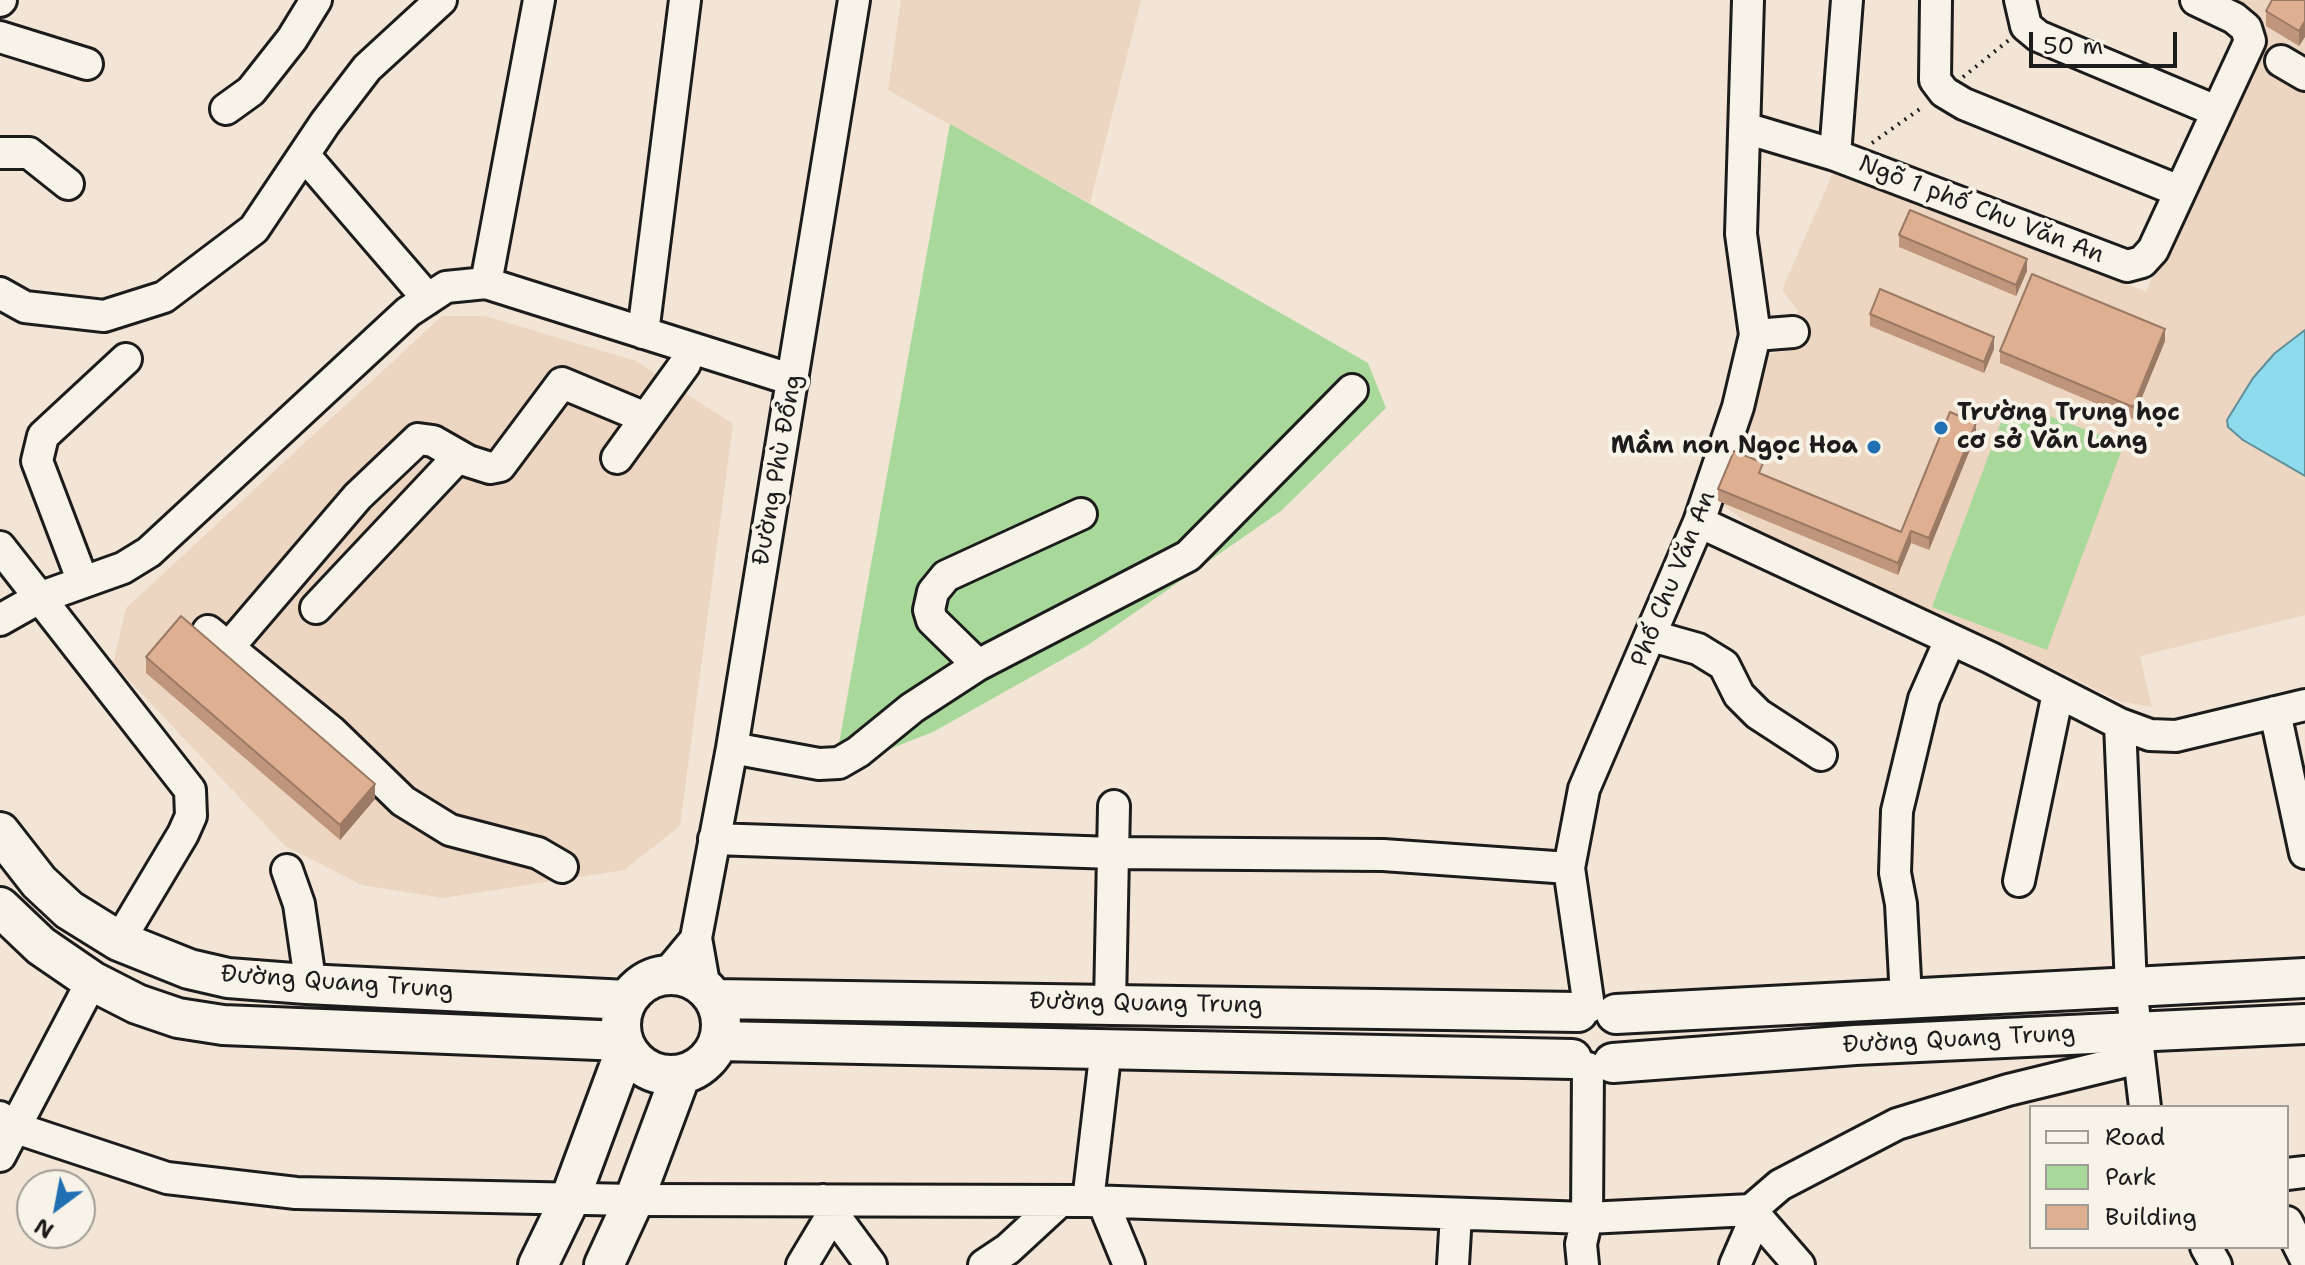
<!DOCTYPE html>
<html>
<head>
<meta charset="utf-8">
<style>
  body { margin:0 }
  #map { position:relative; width:2305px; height:1265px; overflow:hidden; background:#f2e5d6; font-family:"Shantell Sans",sans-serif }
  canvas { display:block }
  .legend { position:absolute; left:2029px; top:1105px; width:260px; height:144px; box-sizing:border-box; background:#f7f3e8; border:2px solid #9f9d96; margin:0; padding:10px 14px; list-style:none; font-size:24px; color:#1c1c1c }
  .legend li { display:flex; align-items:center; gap:16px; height:40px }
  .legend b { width:40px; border:2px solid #9f9d96 }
  .north { position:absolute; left:16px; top:1169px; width:80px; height:80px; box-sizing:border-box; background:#f7f3e8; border:2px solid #9f9d96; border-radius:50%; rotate:212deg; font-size:22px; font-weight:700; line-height:32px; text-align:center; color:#1c1c1c }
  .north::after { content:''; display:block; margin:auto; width:28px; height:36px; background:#1f6fb2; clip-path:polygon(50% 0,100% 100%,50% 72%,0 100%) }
  .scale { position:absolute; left:2029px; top:32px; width:148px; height:36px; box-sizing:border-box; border:4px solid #1c1c1c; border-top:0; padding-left:10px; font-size:24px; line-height:28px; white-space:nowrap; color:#1c1c1c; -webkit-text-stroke:6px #f7f3e8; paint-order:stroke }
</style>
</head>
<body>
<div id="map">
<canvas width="2305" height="1265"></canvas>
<ul class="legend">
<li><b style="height:10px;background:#f7f3e8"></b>Road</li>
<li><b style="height:22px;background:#a9d99a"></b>Park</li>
<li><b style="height:22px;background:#deaf90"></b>Building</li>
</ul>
<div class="north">N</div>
<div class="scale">50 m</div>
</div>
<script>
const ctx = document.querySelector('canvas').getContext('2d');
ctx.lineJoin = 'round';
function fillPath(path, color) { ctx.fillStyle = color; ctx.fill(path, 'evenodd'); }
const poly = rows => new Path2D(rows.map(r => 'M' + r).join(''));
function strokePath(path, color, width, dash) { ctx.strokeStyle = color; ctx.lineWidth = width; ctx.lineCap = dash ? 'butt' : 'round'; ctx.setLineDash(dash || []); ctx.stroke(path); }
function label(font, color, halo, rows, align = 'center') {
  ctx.font = font + ' "Shantell Sans",sans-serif'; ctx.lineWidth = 8; ctx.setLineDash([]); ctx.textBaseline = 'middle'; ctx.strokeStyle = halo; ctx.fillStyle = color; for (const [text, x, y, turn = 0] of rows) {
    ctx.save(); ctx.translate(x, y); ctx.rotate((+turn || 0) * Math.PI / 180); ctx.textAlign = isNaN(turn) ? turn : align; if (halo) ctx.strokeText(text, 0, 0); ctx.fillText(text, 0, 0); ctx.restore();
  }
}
fillPath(poly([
  [901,0,1141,0,1090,203,888,90],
  [2230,0,2305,0,2305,615,2140,656,2152,707,2119,701,2056,670,1788,554,1715,499,1758,357,1788,350,1798,311,1782,290,1836,166,2146,292,2263,32,2260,18],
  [442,316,485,316,636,361,733,424,680,826,624,870,443,898,362,885,285,846,113,663,126,608]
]), '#ecd5c1');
fillPath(poly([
  [950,124,1368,363,1386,408,1281,511,1088,645,933,732,834,771],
  [2009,401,2124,444,2047,650,1932,607]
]), '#a9d99a');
const water = poly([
  [2305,330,2305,476,2243,440,2228,427,2227,420,2253,378,2275,353,2305,330]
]);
fillPath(water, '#8edbed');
strokePath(water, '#608f99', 2);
const minor = poly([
  [1936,0,1935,80,1944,92,1964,104,2179,191],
  [2020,0,2026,26,2038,36,2216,111],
  [0,1,1,0],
  [0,37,87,64],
  [2281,61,2305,75],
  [226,109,251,91,292,39,316,0],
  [1745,128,1835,155,2127,266,2142,262,2153,250,2250,41,2246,28,2234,18,2196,0],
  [0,153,29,153,68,184],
  [1835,155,1847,0],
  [305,156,428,299],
  [486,283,539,0],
  [0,293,25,307,104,316,164,297,254,229,325,123,367,68,441,0],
  [643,333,685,0],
  [1755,335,1793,332],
  [617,458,685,364,689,348],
  [1699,522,1991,658,2120,724,2131,987,2145,1107],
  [0,547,190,790,191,816,183,834,119,941],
  [83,582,37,461,43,436,126,359],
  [316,608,459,456],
  [0,620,39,598,123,568,149,552,408,312,446,287,486,283,793,380],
  [208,631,332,732,403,801,450,830,538,853,562,867],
  [1652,636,1698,649,1724,665,1739,695,1758,714,1821,755],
  [228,648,358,496,418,439,433,441,468,461,490,468,500,466,562,383,646,418],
  [978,665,932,620,929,610,933,592,946,576,1081,514],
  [2275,712,2305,853],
  [2120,724,2150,735,2176,736,2305,705],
  [732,748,819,764,839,763,858,752,912,708,978,665,1188,556,1352,390],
  [714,839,1113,853,1383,855,1569,868],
  [287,870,299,904,308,966,306,984],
  [2019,881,2058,693],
  [666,975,696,939],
  [705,989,696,938,732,748,854,0],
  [1906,998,1901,904,1895,873,1897,811,1924,699,1950,640],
  [1110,1003,1114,806],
  [1589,1007,1569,868,1584,789,1699,522,1738,407,1755,335,1741,234,1748,0],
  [0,1117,16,1128,167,1178,296,1193,634,1200,1088,1201,1587,1218,1751,1210,1780,1185,1897,1124,2008,1090,2139,1058],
  [0,1156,92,981],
  [2287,1174,2305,1172],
  [823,1200,871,1265],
  [1088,1201,1106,1048],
  [1103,1202,1129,1265],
  [1751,1210,1799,1265],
  [2287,1222,2305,1258],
  [2206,1247,2216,1265],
  [802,1265,832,1215],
  [984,1265,1008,1249,1060,1201],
  [1453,1265,1456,1214],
  [1583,1265,1581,1244,1587,1218,1588,1068],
  [1735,1265,1755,1219]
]);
const major = poly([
  [0,832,39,882,69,910,119,941,189,969,228,978,306,984,627,1000],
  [0,907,41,946,92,981,137,1004,178,1018,223,1025,623,1041],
  '621 1025a50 50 0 1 1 100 0a50 50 0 1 1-100 0Z',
  [714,999,1578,1012],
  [1616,1014,2305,978],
  [719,1041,1572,1059],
  [1613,1063,1855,1045,2305,1024],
  [538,1265,570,1199,626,1048],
  [604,1265,634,1200,681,1074]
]);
strokePath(minor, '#1c1c1c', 36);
strokePath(major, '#1c1c1c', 44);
strokePath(poly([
  [1963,77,2009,40],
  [1872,143,1924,106]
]), '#1c1c1c', 4, [2, 6]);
strokePath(minor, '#f7f3e8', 30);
strokePath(major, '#f7f3e8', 38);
fillPath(poly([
  [2305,0,2299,46,2266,26,2266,11],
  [1899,235,2027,271,2016,296,1899,247],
  [1870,314,1994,349,1984,373,1870,326],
  [2165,341,2133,419,2000,363,2000,351],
  [1976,435,1929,550,1911,543,1898,575,1718,501,1718,489,1763,474,1901,532],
  [146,657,375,799,340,840,146,673]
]), '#bf967c');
fillPath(poly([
  [2305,21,2305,37,2299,46,2299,31],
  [2027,259,2027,271,2016,296,2016,285],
  [2165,329,2165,341,2133,419,2133,407],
  [1994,337,1994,349,1984,373,1984,362],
  [1976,423,1976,435,1929,550,1929,538],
  [1911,531,1911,543,1898,575,1898,563],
  [375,784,375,799,340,840,340,825]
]), '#9b7a65');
const building = poly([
  [2272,0,2305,0,2305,21,2299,31,2266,11,2272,0],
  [1910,210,2027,259,2016,285,1899,235,1910,210],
  [2032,274,2165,329,2133,407,2000,351,2032,274],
  [1880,289,1994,337,1984,362,1870,314,1880,289],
  [1950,412,1976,423,1929,538,1911,531,1898,563,1718,489,1734,451,1763,463,1759,473,1901,532,1950,412],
  [181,616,375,784,340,825,146,657,181,616]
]);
fillPath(building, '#deaf90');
strokePath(building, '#9b7a65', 2);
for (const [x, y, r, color] of [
  [1941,428,8,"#1f6fb2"],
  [1874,447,8,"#1f6fb2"]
]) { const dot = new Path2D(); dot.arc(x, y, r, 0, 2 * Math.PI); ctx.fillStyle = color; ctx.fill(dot); strokePath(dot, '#f7f3e8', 3); }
label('24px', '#1c1c1c', '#f7f3e8', [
  ["Ngõ 1 phố Chu Văn An",1981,210,21],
  ["Đường Phù Đổng",778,470,-80],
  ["Phố Chu Văn An",1674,579,-68],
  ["Đường Quang Trung",337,983,4],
  ["Đường Quang Trung",1146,1004,1],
  ["Đường Quang Trung",1959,1040,-3]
]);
label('bold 24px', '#1c1c1c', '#f7f3e8', [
  ["Trường Trung học",1957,414],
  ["cơ sở Văn Lang",1957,442],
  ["Mầm non Ngọc Hoa",1858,447,"right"]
], 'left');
</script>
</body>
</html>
